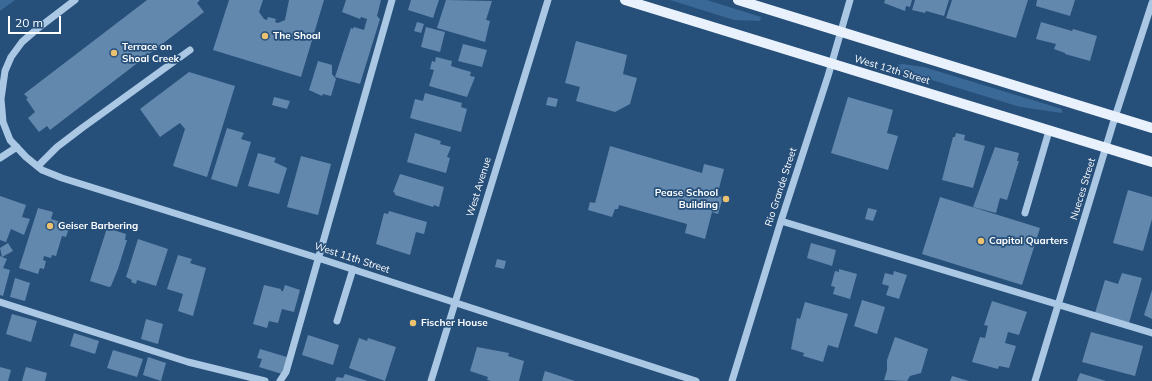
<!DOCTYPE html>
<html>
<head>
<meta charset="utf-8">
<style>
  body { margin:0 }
  #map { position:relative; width:1152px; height:381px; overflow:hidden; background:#264f7a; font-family:Mulish,sans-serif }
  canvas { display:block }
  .scale { position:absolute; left:8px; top:16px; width:53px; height:18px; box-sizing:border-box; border:2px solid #fff; border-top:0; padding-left:5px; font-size:12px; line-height:14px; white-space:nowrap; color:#fff; -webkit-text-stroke:3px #264f7a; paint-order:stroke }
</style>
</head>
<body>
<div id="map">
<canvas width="1152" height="381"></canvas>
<div class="scale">20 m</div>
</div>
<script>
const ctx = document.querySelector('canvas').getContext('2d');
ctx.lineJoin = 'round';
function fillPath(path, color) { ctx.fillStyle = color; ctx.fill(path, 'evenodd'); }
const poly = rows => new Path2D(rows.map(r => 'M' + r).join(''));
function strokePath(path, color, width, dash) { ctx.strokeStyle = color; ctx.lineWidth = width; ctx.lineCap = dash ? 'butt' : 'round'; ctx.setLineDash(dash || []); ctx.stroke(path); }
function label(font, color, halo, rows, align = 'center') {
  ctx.font = font + ' Mulish,sans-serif'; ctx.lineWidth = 3.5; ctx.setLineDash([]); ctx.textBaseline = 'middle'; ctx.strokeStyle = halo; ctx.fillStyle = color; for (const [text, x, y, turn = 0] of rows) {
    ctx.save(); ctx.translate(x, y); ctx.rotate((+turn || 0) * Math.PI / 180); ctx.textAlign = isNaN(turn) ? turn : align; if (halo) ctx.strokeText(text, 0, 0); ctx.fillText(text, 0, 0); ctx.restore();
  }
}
fillPath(poly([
  [0,0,15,0,0,11],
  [670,0,707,0,761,17,760,21,734,20],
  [902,64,924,67,1062,109,1062,113,1020,107,896,69,897,65]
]), '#3a6997');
fillPath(poly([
  [147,0,200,0,197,3,204,12,50,130,47,126,39,132,28,118,35,112,26,99,28,98,24,94],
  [229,0,263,0,259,12,264,19,267,20,268,17,276,19,275,22,278,23,285,20,289,0,324,0,301,77,213,50],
  [346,0,381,0,377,16,380,19,360,84,335,77,351,28,353,29,354,27,364,30,367,19,361,17,360,19,342,12],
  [411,0,439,0,433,18,408,10],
  [446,0,492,1,486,20,490,21,485,42,437,28],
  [885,0,912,0,910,7,906,6,905,11,884,3],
  [915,0,949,0,944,16,926,11,925,13,912,10],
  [952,0,1028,0,1016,38,946,18],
  [1037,0,1075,0,1070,16,1036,6],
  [417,22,424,24,421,33,414,31],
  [1041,22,1072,31,1073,29,1097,36,1090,61,1065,54,1065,53,1054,49,1056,44,1036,39],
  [426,27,445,32,440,52,421,47],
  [576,41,627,55,623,74,637,78,630,104,615,112,576,101,580,87,565,83],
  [463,44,487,50,482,67,458,61],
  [436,57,452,61,451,66,471,72,470,76,475,77,467,97,429,86,434,70,430,69,432,61,435,62],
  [318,61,332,65,332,74,336,79,331,96,323,94,322,96,309,90],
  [189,72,235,86,207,177,173,166,185,129,180,123,160,137,140,109],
  [425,93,462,103,461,107,467,109,461,132,410,118,415,99,423,101],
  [274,97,290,101,287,109,272,105],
  [548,97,558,99,556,107,546,105],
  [848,97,893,110,887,133,898,136,888,170,831,153],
  [227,128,244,133,241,139,251,142,237,187,211,179],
  [415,133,441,141,440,144,451,147,447,157,450,158,446,173,407,162],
  [956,133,965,135,964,140,985,146,973,188,942,180,953,137,955,137],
  [610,146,702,173,704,164,724,169,717,196,723,197,718,214,712,212,705,239,685,233,687,224,619,205,618,209,615,209,612,217,588,210,590,202,595,203],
  [995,147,1019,153,1017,161,1019,161,1007,200,1000,198,996,213,973,207],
  [258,153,276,158,274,162,287,168,279,194,248,186],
  [301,156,331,164,318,215,287,207],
  [400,174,444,187,439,207,434,205,433,207,395,195,395,193,393,192],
  [1128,190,1152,197,1152,219,1143,251,1113,243],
  [0,196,26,205,22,217,30,219,24,235,11,229,6,242,0,240],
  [940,197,1040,228,1022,285,922,254],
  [38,208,53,212,51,219,70,225,66,237,62,236,56,256,52,255,51,258,44,256,43,260,46,261,44,269,40,268,38,274,19,268],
  [868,208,877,210,873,221,865,219],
  [389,211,427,222,424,234,416,232,410,255,376,244,384,213,388,214],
  [107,228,126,234,125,240,127,240,118,269,111,286,109,287,90,281],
  [138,239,168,249,156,286,137,280,136,284,131,282,132,280,126,277],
  [8,243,13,251,2,257,0,248],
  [811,243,836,250,832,266,807,258],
  [178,255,192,259,190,263,206,268,193,316,178,311,183,294,167,289],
  [0,256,7,259,3,268,10,270,3,296,0,295],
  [497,259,506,261,504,269,495,267],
  [839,269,857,274,850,299,833,294,835,287,831,286,835,271,839,272],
  [894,271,907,275,899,299,886,295,889,286,882,284,885,273,893,275],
  [1122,273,1142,278,1129,323,1095,313,1105,280,1118,284],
  [15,278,30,283,25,301,10,297],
  [264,285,281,289,281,291,283,291,285,285,300,290,294,312,282,309,278,323,269,321,267,328,253,324],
  [1152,290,1152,319,1144,315],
  [862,300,885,307,877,334,854,326],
  [992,301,1027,312,1019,335,1008,332,1005,343,1016,346,1009,368,999,366,998,369,972,362,980,337,985,338,988,326,984,325],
  [805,302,848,314,838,348,828,345,823,362,803,356,804,353,791,349,797,318,800,319],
  [12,314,37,321,31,342,6,334],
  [146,319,163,324,158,344,141,339],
  [1091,332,1143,346,1135,376,1082,362],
  [74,333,99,341,95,354,70,346],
  [308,335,339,345,333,365,302,355],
  [895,337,928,349,921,373,910,376,907,381,884,380,887,370,887,360],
  [359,338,367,341,368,338,396,347,385,381,349,368],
  [477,347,509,353,508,356,524,361,519,381,491,381,487,380,488,377,470,371],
  [260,349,287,357,282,374,259,367,262,359,257,358],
  [113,350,143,359,137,377,107,368],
  [148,357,166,363,161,381,143,375],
  [0,367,11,370,8,381,0,381],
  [26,367,47,373,45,381,22,381],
  [545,371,575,381,542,381],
  [1080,373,1106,381,1077,381],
  [345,374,368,381,335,381,337,377,343,378],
  [952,376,969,381,950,381]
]), '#6388ad');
strokePath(poly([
  [75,0,37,29,22,42,11,57,5,71,1,99,3,122,10,140,26,157,42,170,62,178,318,258,696,381],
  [0,158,17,147],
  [38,166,57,147,82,128,190,50],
  [1025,213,1049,131],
  [781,221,1152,333],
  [0,302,188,362,265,381],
  [337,321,353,269],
  [280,381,286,372,392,0],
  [431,381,548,0],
  [732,381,781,221,828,76,850,0],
  [1035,381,1115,117,1152,3]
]), '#aac7e3', 7);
strokePath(poly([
  [625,0,1152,162],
  [738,0,1152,128]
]), '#e9f2fc', 10);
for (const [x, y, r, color] of [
  [265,36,4,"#ecc270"],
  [114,53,4,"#ecc270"],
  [726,199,4,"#ecc270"],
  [50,226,4,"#ecc270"],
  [981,241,4,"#ecc270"],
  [413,323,4,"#ecc270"]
]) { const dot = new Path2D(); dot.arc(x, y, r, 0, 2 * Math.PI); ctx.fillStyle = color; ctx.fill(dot); strokePath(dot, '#264f7a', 1.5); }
label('bold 10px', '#fff', '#264f7a', [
  ["The Shoal",273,36],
  ["Terrace on",122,47],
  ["Shoal Creek",122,59],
  ["Pease School",718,193,"right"],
  ["Building",718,205,"right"],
  ["Geiser Barbering",58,226],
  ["Capitol Quarters",989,241],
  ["Fischer House",421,323]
], 'left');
label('10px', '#fff', '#264f7a', [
  ["West 12th Street",892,70,17],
  ["West Avenue",479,187,-73],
  ["Rio Grande Street",781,187,-72],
  ["Nueces Street",1083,189,-73],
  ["West 11th Street",352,258,18]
]);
</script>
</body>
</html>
